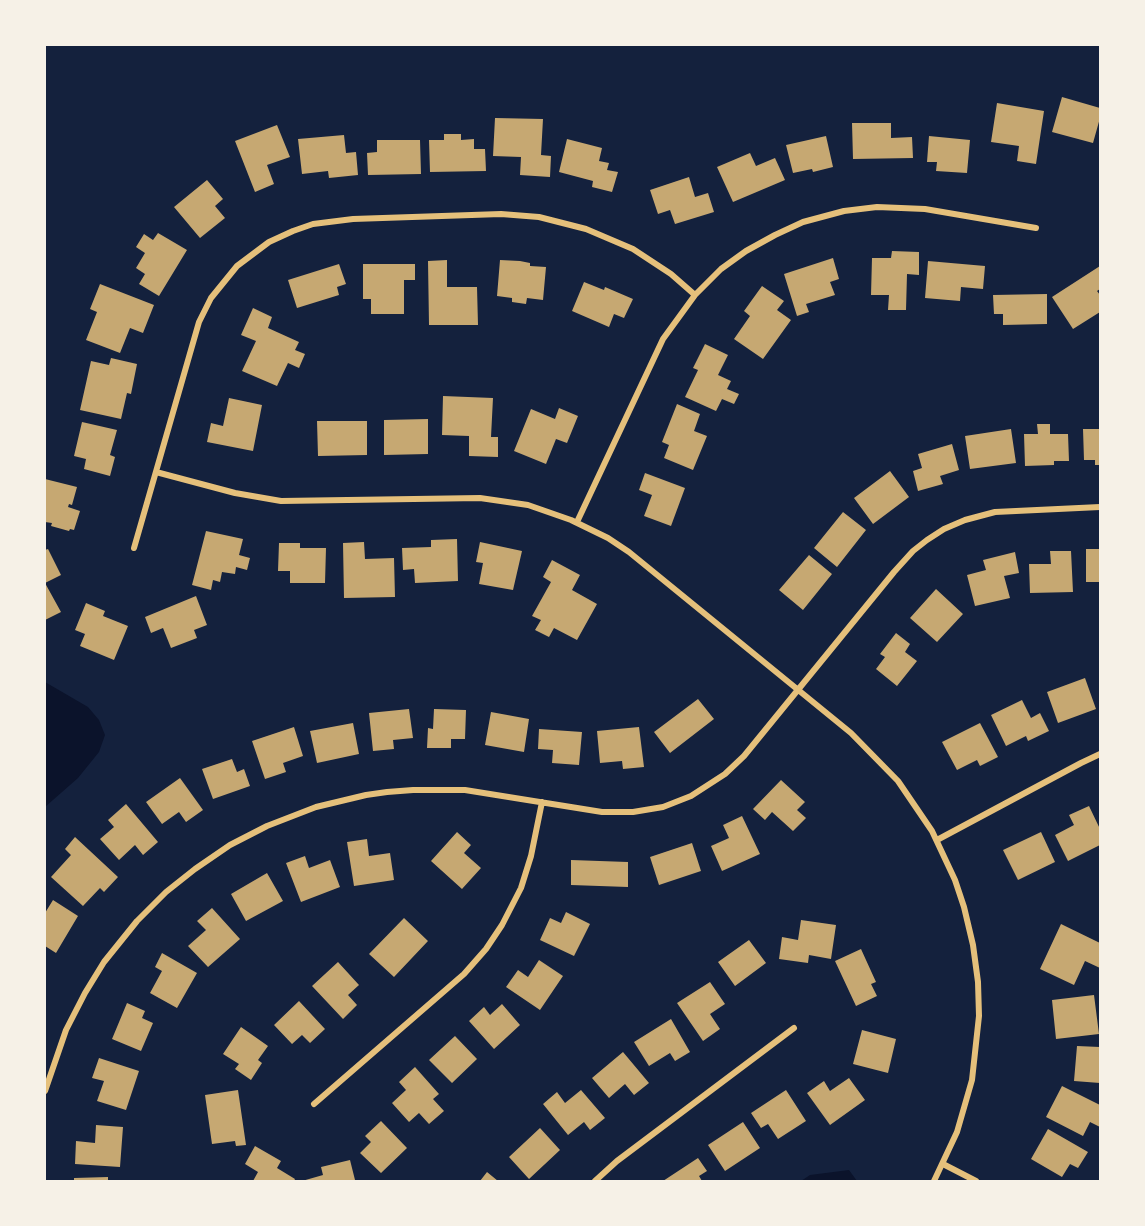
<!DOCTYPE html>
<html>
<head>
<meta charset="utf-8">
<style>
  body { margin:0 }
  #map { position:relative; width:1145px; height:1226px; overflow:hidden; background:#14213d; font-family:Quicksand,sans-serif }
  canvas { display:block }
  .frame { position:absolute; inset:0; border:46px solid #f6f1e7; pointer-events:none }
</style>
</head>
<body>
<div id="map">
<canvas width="1145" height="1226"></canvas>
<div class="frame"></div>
</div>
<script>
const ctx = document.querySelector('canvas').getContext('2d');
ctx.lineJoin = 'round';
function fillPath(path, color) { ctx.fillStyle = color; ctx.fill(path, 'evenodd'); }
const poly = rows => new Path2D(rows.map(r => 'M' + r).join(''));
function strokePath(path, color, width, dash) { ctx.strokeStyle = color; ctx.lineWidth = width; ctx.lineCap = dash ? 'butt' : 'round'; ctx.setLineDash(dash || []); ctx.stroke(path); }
fillPath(poly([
  [45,682,88,707,99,720,105,735,99,752,78,778,45,807],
  [849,1170,857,1181,801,1181,810,1175]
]), '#0b132b');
fillPath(poly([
  [1062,97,1100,108,1100,118,1093,143,1052,132],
  [997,103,1044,111,1036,164,1017,161,1019,146,991,142],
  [495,118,543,119,541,155,551,156,550,177,520,175,521,157,493,156],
  [852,123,891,123,891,138,912,137,913,158,853,159],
  [277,125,290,157,267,165,274,184,255,192,235,141],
  [444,134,461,134,461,140,474,139,474,149,485,149,486,171,430,172,429,140,444,140],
  [344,135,346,153,356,152,358,175,329,178,328,171,302,174,298,139],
  [826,136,833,167,813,172,812,169,793,173,786,145],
  [929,136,970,140,967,173,936,171,937,162,927,162],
  [567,139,602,148,599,161,609,163,607,170,618,172,612,192,592,187,593,181,559,172],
  [377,140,420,140,421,174,368,175,367,153,377,152],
  [750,153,756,166,775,158,785,180,733,202,717,167],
  [689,177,695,197,708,193,714,212,675,224,670,210,658,214,650,190],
  [207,180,223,199,215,206,225,218,200,238,174,207],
  [158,233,187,250,159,296,139,284,145,274,136,268,145,253,136,247,144,234,153,240],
  [892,251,919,252,919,275,907,274,906,310,888,310,889,295,871,295,872,258,891,258],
  [833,258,839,279,830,282,835,295,806,304,809,312,797,316,784,274],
  [447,260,447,287,477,287,478,325,429,325,428,261],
  [500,260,520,261,530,263,530,266,546,267,543,300,527,298,526,304,512,302,512,298,497,296],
  [928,261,985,266,983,289,961,287,960,301,925,298],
  [339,264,346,284,337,287,339,295,297,308,288,280],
  [363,264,415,264,415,280,404,280,404,314,371,314,371,299,363,299],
  [1100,266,1100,289,1097,291,1100,295,1100,312,1073,329,1052,297],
  [584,282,604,290,605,287,633,299,624,318,614,314,609,327,572,311],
  [100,284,154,305,143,333,130,328,120,353,86,340,97,312,90,309],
  [762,286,784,301,777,310,791,320,763,359,734,339,750,316,744,311],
  [1047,294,1047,324,1003,325,1003,314,994,314,993,295],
  [253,308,272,317,268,328,299,342,295,350,305,354,299,368,288,363,277,386,242,371,256,341,241,335],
  [705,344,728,355,718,375,731,381,727,389,739,394,734,404,722,399,716,411,685,397,698,370,693,368],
  [111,358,137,364,131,394,127,393,121,419,80,410,91,361,109,365],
  [443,396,493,398,491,437,498,437,498,457,469,456,469,436,442,435],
  [229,398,262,405,253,451,207,442,211,423,223,426],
  [677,404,700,414,694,431,707,436,693,470,664,458,669,445,662,442],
  [559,408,578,416,567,443,556,439,546,464,514,451,531,409,555,419],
  [428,419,428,454,384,455,384,420],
  [317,421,367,421,367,455,318,456],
  [82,422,117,430,110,455,115,457,110,476,84,469,86,459,74,456],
  [1037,424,1050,424,1050,434,1068,434,1069,461,1054,461,1054,465,1025,466,1024,434,1038,434],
  [1011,429,1016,463,970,469,965,436],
  [1083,429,1100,429,1100,465,1095,465,1095,460,1084,460],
  [952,444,959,470,940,476,943,484,918,491,913,471,922,468,918,454],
  [890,471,909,497,873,524,854,498],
  [645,473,685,488,671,526,644,516,652,495,639,490],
  [45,479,77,487,72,505,69,504,68,507,80,511,74,530,70,529,69,531,51,526,52,523,45,522],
  [843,512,866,530,837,567,814,548],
  [206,531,243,539,239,555,250,558,247,570,236,567,235,574,222,572,220,582,213,580,211,590,192,585],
  [457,539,458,581,415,583,414,569,403,570,402,548,431,547,431,540],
  [364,542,365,559,394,558,395,597,344,598,343,543],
  [480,542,522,551,513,590,479,584,483,563,476,562],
  [279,543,300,543,300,548,326,548,325,583,290,583,290,571,278,571],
  [48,549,61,575,45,583,61,612,45,620,45,550],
  [1086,549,1100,549,1100,582,1086,582],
  [1050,551,1071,551,1073,592,1030,593,1029,564,1051,564],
  [1015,552,1019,573,1004,576,1010,598,975,606,967,575,986,570,983,560],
  [809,555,832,574,803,610,779,590],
  [552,560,580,575,572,590,597,604,577,640,554,628,549,637,535,630,541,620,532,616,551,582,543,577],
  [936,589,963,614,937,642,910,618],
  [196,596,207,625,194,630,197,638,171,648,163,628,151,633,145,617],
  [86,603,105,611,103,616,128,626,114,660,80,646,85,634,75,630],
  [896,633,910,644,905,652,917,661,897,686,876,669,885,657,880,654],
  [1085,678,1096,709,1058,723,1047,692],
  [698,699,714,719,670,753,654,732],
  [1022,700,1031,718,1040,713,1049,731,1028,741,1026,736,1006,746,991,715],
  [409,709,413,738,393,740,394,749,373,751,369,713],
  [434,709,466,710,465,739,451,739,451,748,427,748,428,728,433,729],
  [491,712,529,719,524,752,485,745],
  [353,723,359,754,317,763,310,731],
  [980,723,998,757,980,766,977,760,957,770,942,742],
  [294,727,303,756,283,763,286,772,265,779,252,741],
  [639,727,644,767,623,769,622,761,600,763,597,731],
  [539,729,582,732,579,765,552,763,553,750,538,749],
  [232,759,237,772,244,769,250,786,213,799,202,769],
  [180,778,203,810,186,822,179,812,162,824,146,802],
  [781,780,805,802,797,810,806,818,793,831,772,812,765,820,753,809],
  [126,804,158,842,143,855,135,845,119,860,100,839,114,827,108,820],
  [1089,806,1100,829,1100,845,1068,861,1055,835,1074,825,1069,815],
  [742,816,760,854,722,871,711,846,729,838,723,825],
  [457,832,471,845,464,853,481,868,462,889,431,861],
  [1041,832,1055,862,1018,880,1003,850],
  [75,837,118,877,104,892,100,888,83,906,51,877,71,855,65,849],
  [367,839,369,856,390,853,394,880,354,886,347,842],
  [692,843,701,871,659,885,650,857],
  [305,856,309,868,330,860,340,887,301,902,286,863],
  [571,860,628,862,628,887,571,885],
  [267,873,283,901,246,921,231,894],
  [53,900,78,916,56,953,45,946,45,913],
  [212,908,240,939,208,967,188,946,206,930,197,921],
  [566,912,590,924,574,956,540,940,550,918,561,923],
  [404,918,428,941,394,977,369,954],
  [801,920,836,925,831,959,809,955,808,963,779,959,782,937,798,940],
  [1061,924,1100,943,1100,968,1085,961,1074,985,1040,969],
  [749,940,766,963,735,986,718,962],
  [861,949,876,982,871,984,877,996,856,1006,835,961],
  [162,953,197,973,177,1008,150,993,162,971,155,967],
  [539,960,563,976,540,1010,506,987,518,970,528,977],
  [338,962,359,985,348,995,357,1005,343,1019,312,986],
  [710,982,725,1004,710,1014,720,1029,703,1041,677,1003],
  [1094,995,1099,1034,1056,1039,1052,1000],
  [299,1001,325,1029,310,1043,302,1035,292,1044,274,1025],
  [127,1003,145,1011,142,1018,153,1023,141,1051,112,1039],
  [502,1004,520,1025,494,1049,469,1021,484,1007,490,1015],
  [671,1019,690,1052,675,1061,670,1053,649,1066,634,1042],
  [241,1027,268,1046,258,1060,262,1063,251,1080,235,1069,239,1064,223,1054],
  [862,1030,896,1039,888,1073,853,1064],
  [455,1036,477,1059,452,1083,429,1060],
  [1077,1046,1100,1047,1100,1083,1074,1081],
  [623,1052,649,1083,634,1095,625,1084,609,1098,592,1078],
  [99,1058,139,1071,126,1110,97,1101,104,1081,92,1078],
  [415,1067,439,1094,433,1099,444,1111,429,1124,419,1113,409,1122,392,1103,406,1090,399,1082],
  [849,1078,865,1100,830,1125,807,1093,824,1081,830,1091],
  [1062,1086,1100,1105,1100,1127,1090,1122,1083,1136,1046,1117],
  [238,1090,246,1145,236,1146,235,1141,212,1144,205,1095],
  [581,1090,605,1118,590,1130,584,1122,568,1135,543,1104,557,1092,565,1103],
  [786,1090,806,1121,778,1139,768,1124,761,1128,751,1113],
  [381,1121,407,1148,381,1173,360,1153,371,1142,365,1136],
  [743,1122,760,1148,725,1171,708,1145],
  [96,1125,123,1127,120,1167,75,1164,76,1141,95,1143],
  [540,1128,560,1150,529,1179,509,1157],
  [1048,1129,1088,1152,1078,1168,1070,1164,1062,1177,1031,1159],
  [255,1146,281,1161,277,1168,295,1179,294,1181,253,1181,258,1172,245,1164],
  [698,1158,707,1171,699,1176,702,1181,663,1181],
  [350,1160,355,1180,302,1181,323,1175,321,1167],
  [487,1172,498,1181,480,1181],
  [108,1177,108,1181,74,1181,74,1178]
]), '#c6a872');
strokePath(poly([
  [156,472,235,493,281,501,480,498,528,505,571,520,608,538,629,552,851,733,898,781,932,831,955,880,964,907,973,945,978,982,979,1016,972,1080,957,1132,934,1181],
  [577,522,663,339,695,295,721,269,746,251,775,235,803,222,844,211,877,207,925,209,1036,228],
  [134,548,199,322,211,298,237,266,269,242,293,231,313,224,353,219,501,214,539,217,586,229,633,249,671,274,695,295],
  [937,840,1081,763,1100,754],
  [45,1091,66,1030,85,993,104,962,137,921,166,892,195,869,230,845,267,826,316,807,366,795,387,792,413,790,465,790,602,812,633,812,663,807,691,796,725,774,744,756,894,572,913,551,927,540,944,529,965,520,995,512,1100,507],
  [314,1104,464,974,486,949,502,925,521,888,531,856,542,802],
  [943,1164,976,1181],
  [595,1181,617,1161,794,1028]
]), '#e5c07b', 6);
</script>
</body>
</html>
